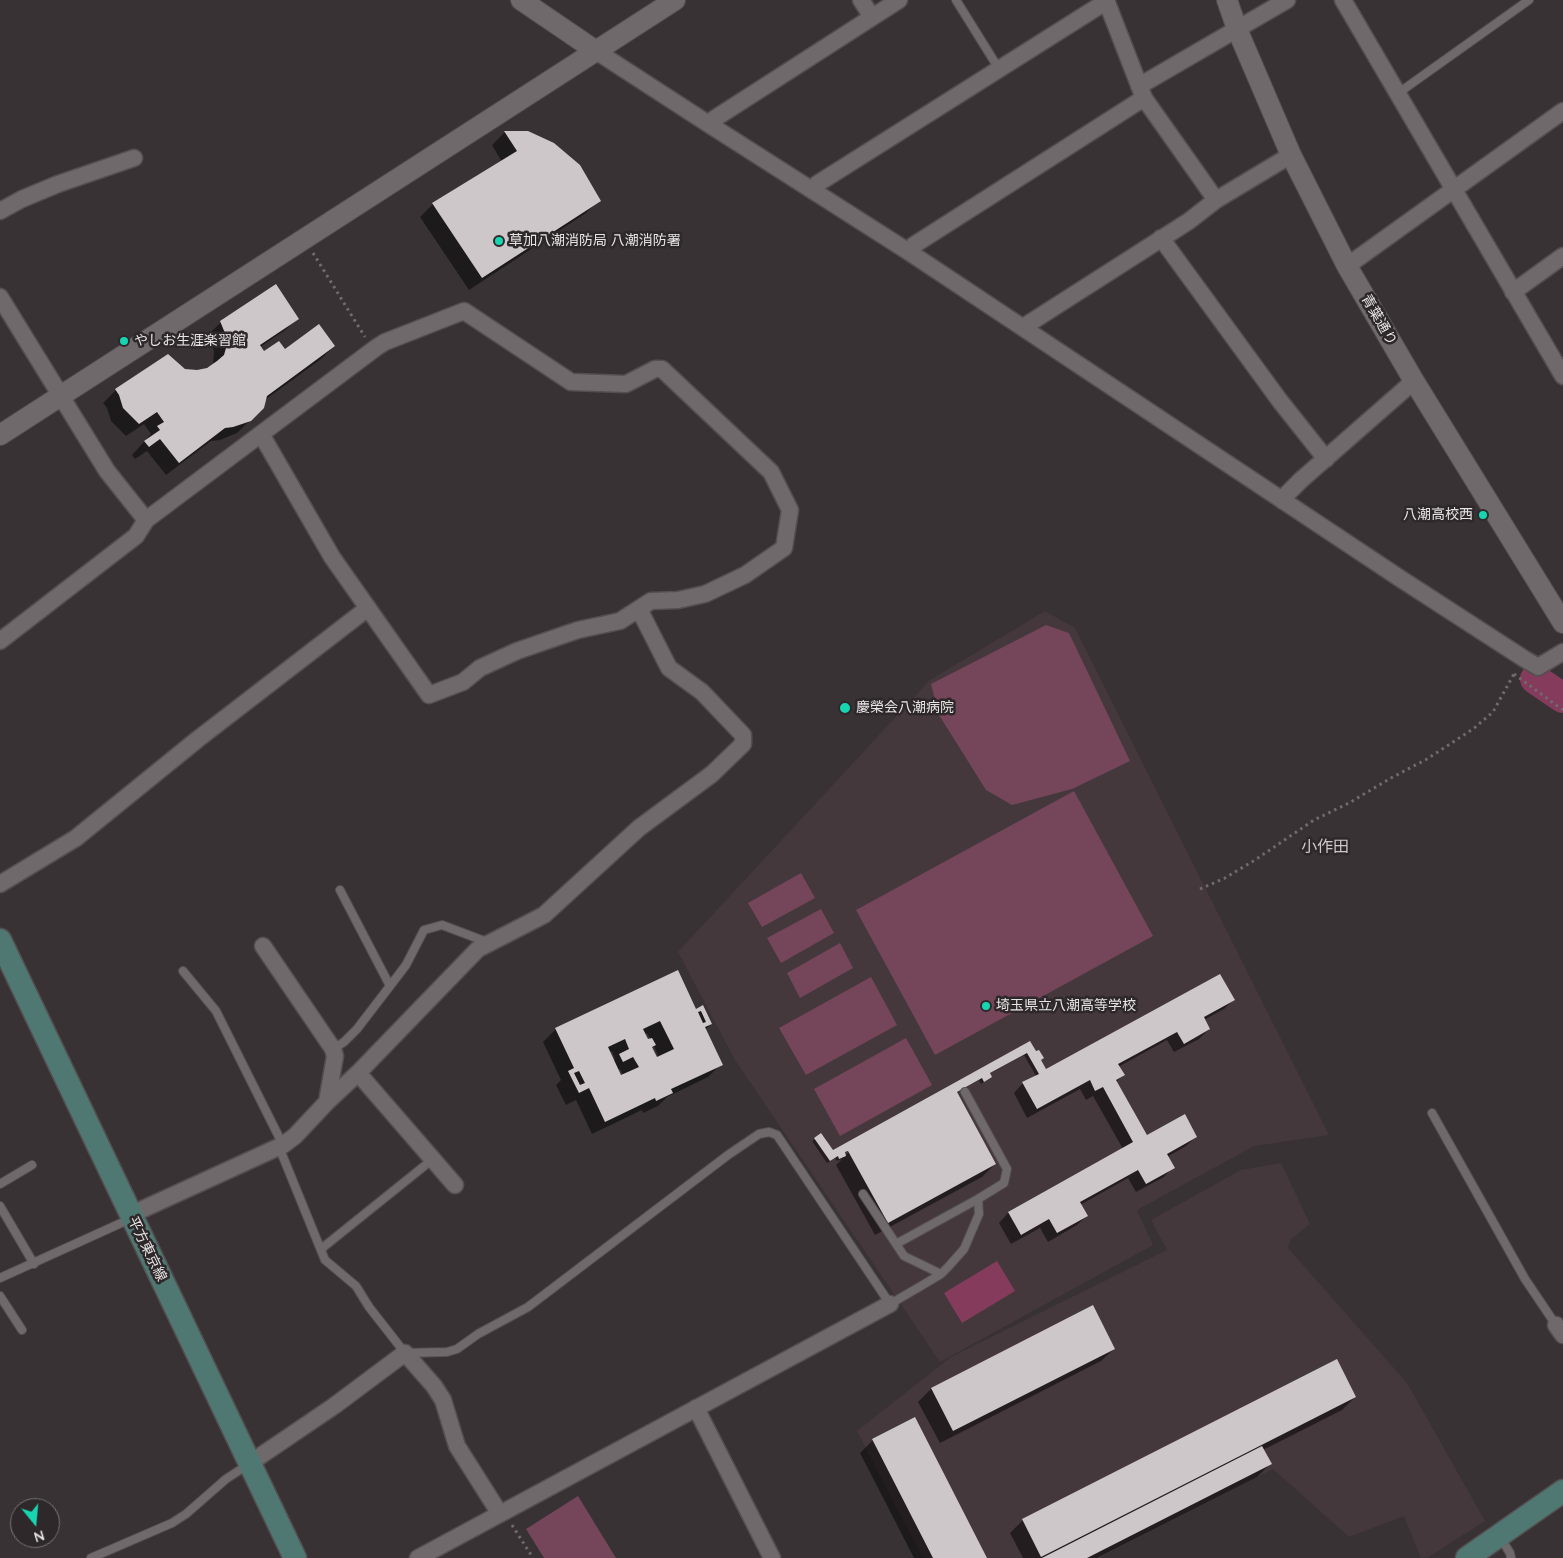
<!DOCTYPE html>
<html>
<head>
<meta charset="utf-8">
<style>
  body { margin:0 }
  #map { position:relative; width:1563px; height:1558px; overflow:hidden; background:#383234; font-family:Quicksand,sans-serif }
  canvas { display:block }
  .north { position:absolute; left:10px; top:1498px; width:50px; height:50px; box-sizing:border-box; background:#2e282a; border:1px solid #787374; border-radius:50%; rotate:163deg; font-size:14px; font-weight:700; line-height:20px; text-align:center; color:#e6e3e4 }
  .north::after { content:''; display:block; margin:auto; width:18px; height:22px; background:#18d5b2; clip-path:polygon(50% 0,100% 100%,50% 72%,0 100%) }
</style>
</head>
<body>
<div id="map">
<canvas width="1563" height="1558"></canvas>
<div class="north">N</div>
</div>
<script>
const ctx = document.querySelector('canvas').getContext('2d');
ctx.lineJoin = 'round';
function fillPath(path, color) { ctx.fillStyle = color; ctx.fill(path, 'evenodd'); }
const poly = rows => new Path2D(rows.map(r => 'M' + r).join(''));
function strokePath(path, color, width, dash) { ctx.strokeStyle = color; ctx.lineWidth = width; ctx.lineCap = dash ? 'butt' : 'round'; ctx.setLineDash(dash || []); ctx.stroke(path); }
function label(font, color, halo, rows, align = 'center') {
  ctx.font = font + ' Quicksand,"Noto Sans JP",sans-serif'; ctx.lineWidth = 5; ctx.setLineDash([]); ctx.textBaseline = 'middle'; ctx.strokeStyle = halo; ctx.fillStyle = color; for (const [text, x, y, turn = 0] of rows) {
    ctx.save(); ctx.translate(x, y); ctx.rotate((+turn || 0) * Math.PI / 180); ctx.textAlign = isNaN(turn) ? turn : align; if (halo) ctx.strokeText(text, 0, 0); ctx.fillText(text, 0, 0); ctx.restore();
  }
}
fillPath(poly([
  [1045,611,1075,628,1329,1135,1254,1146,1137,1210,1153,1245,940,1362,735,1060,678,952,930,680],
  [1281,1163,1310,1224,1291,1239,1288,1248,1407,1383,1485,1521,1427,1558,1421,1558,1404,1516,1349,1537,1273,1469,1099,1558,923,1558,857,1431,951,1357,1167,1250,1151,1220,1241,1170]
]), '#45383d');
fillPath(poly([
  [1046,625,1069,633,1130,761,1072,789,1012,805,986,790,939,715,931,684],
  [1074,791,1153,936,935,1055,856,910],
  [801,873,815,898,762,927,748,903],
  [821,909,834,933,781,963,767,938],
  [840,943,853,968,800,998,787,973],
  [871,977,897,1025,806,1075,779,1028],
  [906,1038,932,1085,840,1136,814,1089],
  [578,1496,616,1558,544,1558,526,1529]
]), '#754559');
fillPath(poly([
  [997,1261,1015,1291,962,1323,944,1293]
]), '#843b5c');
fillPath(poly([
  [505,132,528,133,599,200,586,213,469,290,420,217,433,204,502,162,492,145],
  [297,319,284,331,260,347,264,352,334,346,321,359,265,400,263,408,237,433,220,440,211,441,166,475,147,451,135,459,132,455,151,434,144,424,126,436,111,421,107,408,103,403,116,390,185,370,197,371,213,366,214,351,208,335,221,322],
  [1233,1000,1224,1009,1204,1020,1209,1029,1199,1039,1174,1052,1167,1040,1118,1067,1123,1075,1116,1082,1146,1137,1196,1137,1186,1146,1167,1157,1173,1167,1164,1177,1136,1192,1128,1178,1080,1205,1087,1216,1077,1225,1048,1242,1040,1228,1011,1244,999,1223,1008,1213,1123,1149,1093,1096,1086,1100,1080,1089,1027,1118,1014,1093,1023,1083,1036,1076,1024,1055,989,1074,990,1077,981,1084,979,1080,956,1093,995,1164,982,1177,875,1235,836,1165,842,1159,837,1161,835,1158,827,1163,812,1141,815,1139,832,1151,1029,1043,1046,1071],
  [851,1150,845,1156,844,1153],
  [703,1007,711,1024,705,1030,721,1064,708,1077,667,1097,658,1106,643,1113,642,1110,592,1134,576,1100,566,1105,556,1085,561,1080,543,1042,556,1029,695,1010],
  [647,1033,651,1040,647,1041,644,1034],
  [654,1046,659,1058,656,1059,651,1048],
  [612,1051,615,1059,613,1061,609,1052],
  [620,1069,624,1076,621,1077,617,1070],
  [1092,1307,1114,1349,1101,1361,940,1443,918,1402,931,1389],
  [1355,1397,1342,1410,1263,1450,1270,1464,1257,1477,1097,1558,1023,1558,1010,1533,1023,1520],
  [873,1440,985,1558,914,1558,860,1453]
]), '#0007');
strokePath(poly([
  [1535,679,1563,698]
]), '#843b5c', 30);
fillPath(poly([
  [504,131,528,131,554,143,580,165,601,201,482,278,432,203,517,151],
  [276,284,299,319,260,345,264,351,279,341,285,349,319,324,335,346,267,396,264,408,251,421,233,427,225,428,179,463,160,439,149,447,144,441,160,430,157,426,164,422,157,412,139,424,123,408,119,395,115,389,168,354,185,369,197,370,207,368,217,361,224,355,226,348,227,338,220,321],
  [678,970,696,1009,703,1005,712,1024,705,1027,723,1065,671,1089,673,1093,656,1101,655,1098,605,1122,589,1088,579,1093,568,1071,574,1068,555,1028],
  [701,1011,706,1022,703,1023,698,1012],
  [660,1021,674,1049,657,1057,652,1047,656,1045,652,1038,648,1039,643,1029],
  [625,1039,629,1049,619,1054,623,1062,633,1057,639,1067,621,1075,608,1047],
  [579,1071,585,1083,580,1085,574,1073],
  [1220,974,1235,1000,1204,1017,1210,1029,1184,1044,1177,1032,1118,1064,1125,1075,1116,1080,1147,1135,1185,1114,1197,1137,1167,1154,1175,1168,1146,1184,1138,1170,1080,1202,1088,1216,1057,1233,1049,1219,1021,1235,1008,1212,1133,1142,1103,1087,1095,1091,1090,1080,1037,1109,1022,1082,1039,1074,1027,1053,990,1073,992,1077,984,1082,982,1078,957,1092,996,1164,888,1223,848,1151,845,1152,846,1156,839,1159,838,1156,830,1161,814,1138,821,1133,833,1150,1030,1041,1036,1051,1039,1050,1044,1058,1041,1060,1046,1069],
  [1093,1305,1115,1349,953,1431,931,1388],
  [1337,1359,1356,1397,1041,1557,1022,1519],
  [915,1417,987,1558,933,1558,872,1439],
  [1262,1446,1272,1464,1087,1558,1042,1558]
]), '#cec7ca');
const service = poly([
  [956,0,999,69],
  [1397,94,1529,0],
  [340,890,390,986],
  [183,971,216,1011,283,1145],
  [333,1049,344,1042,357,1029,390,986,406,965,424,930,442,925,487,942],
  [1432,1113,1525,1279,1556,1325],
  [279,1147,325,1260,356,1286,369,1307,405,1353,447,1352,457,1349,478,1334,528,1307,728,1155,759,1134,769,1132,777,1135,890,1304,921,1286,941,1274,948,1267,964,1249,979,1214,978,1199,1004,1183,1007,1169,965,1092],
  [0,1184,32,1165],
  [863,1194,904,1256,941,1274],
  [0,1206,34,1264],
  [896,1244,978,1199],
  [321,1249,433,1159],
  [0,1278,130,1219],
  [0,1296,22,1330],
  [1500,1537,1510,1553,1511,1558],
  [91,1558,172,1523,186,1514,226,1479,249,1464]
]);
const minor = poly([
  [861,0,872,17],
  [1106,0,1144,98,1216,200],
  [1343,0,1563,376],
  [596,51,710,125,909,252,1401,579,1523,658,1538,667,1563,652],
  [1139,86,1287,0],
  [710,125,714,119,899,0],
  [813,191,817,184,1107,1],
  [0,211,22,199,58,184,134,158],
  [1161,238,1280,401,1326,459],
  [909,252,914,245,1144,98],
  [1347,266,1563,111],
  [1513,292,1563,256],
  [0,297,107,471,146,520],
  [1025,329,1028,324,1189,221,1216,200,1291,155],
  [1283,501,1287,494,1301,480,1414,381],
  [0,641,136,536,146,520,377,347,385,342,464,311,571,382,626,384,655,369,662,369,771,472,790,510,784,548,745,575,705,594,678,600,651,601,620,621,578,630,517,651,480,668,463,682,429,695,332,557,261,434],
  [0,884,76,838,198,739,368,608],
  [263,946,333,1049,335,1056,327,1102],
  [358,1073,455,1185],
  [130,1215,283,1145,295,1136,327,1102,358,1073,478,949,544,915,639,828,712,774,743,744,743,735,702,692,669,668,639,609],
  [1556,1325,1563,1335],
  [696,1408,772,1558],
  [250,1463,334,1406,405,1353,434,1386,443,1400,457,1446,500,1514],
  [418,1558,890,1304]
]);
const tertiary = poly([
  [521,0,596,51],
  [1227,0,1237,29,1291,155,1347,266,1414,381,1563,623],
  [0,435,675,0]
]);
const secondary = poly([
  [0,940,295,1558],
  [1467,1558,1563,1491]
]);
strokePath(service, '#534e50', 10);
strokePath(minor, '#534e50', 19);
strokePath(tertiary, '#534e50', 22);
strokePath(secondary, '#534e50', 25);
strokePath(poly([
  [313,253,365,337],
  [1514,674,1563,710],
  [1200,889,1225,878,1255,860,1314,820,1349,803,1391,778,1427,759,1473,729,1493,712,1515,672],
  [512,1525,533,1558]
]), '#706b6c', 3, [2.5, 4]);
strokePath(service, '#6f696b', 8);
strokePath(minor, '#6f696b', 16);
strokePath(tertiary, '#6f696b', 20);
strokePath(secondary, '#507872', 22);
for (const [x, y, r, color] of [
  [499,241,5,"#18d5b2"],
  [124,341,5,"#18d5b2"],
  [1483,515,5,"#18d5b2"],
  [845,708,6,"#18d5b2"],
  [986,1006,5,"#18d5b2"]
]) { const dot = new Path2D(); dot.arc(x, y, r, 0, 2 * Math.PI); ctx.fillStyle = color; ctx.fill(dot); strokePath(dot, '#2e282a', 2); }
label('14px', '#e6e3e4', '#2e282a', [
  ["草加八潮消防局 八潮消防署",509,241],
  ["やしお生涯楽習館",134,341],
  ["八潮高校西",1473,515,"right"],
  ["慶榮会八潮病院",856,708],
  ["埼玉県立八潮高等学校",996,1006]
], 'left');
label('14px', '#e6e3e4', '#2e282a', [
  ["青葉通り",1379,320,60],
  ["平方東京線",147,1249,64]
]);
label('16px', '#cec7ca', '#2e282a', [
  ["小作田",1325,847]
]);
</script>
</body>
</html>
